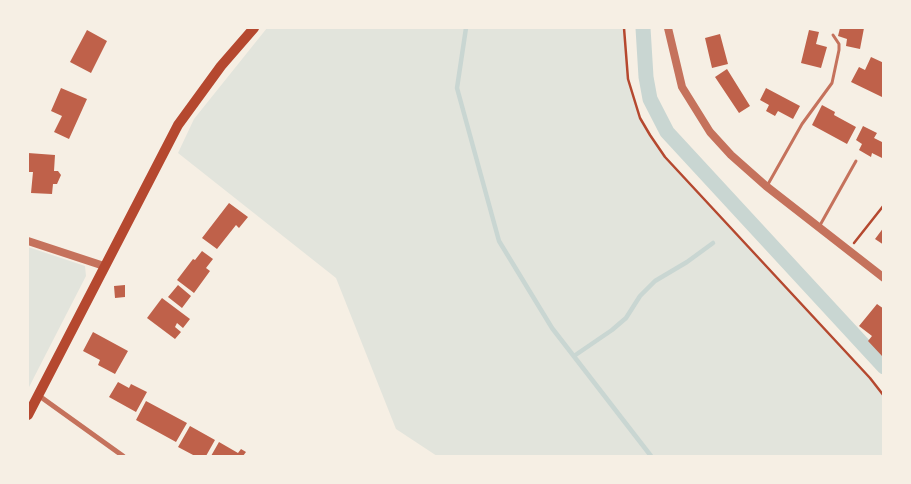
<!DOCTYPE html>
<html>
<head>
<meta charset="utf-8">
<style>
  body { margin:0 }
  #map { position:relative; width:911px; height:484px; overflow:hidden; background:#f6efe4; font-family:"Roboto Condensed",sans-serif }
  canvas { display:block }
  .frame { position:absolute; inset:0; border:29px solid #f6efe4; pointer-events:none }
</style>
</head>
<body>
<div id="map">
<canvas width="911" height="484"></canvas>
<div class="frame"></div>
</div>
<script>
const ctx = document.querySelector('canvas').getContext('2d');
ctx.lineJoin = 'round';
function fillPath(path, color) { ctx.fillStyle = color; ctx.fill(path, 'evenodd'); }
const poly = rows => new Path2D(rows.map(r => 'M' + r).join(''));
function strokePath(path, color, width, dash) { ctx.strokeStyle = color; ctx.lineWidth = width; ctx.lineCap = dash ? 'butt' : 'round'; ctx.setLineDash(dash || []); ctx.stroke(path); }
fillPath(poly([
  [267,28,624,28,628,79,640,118,665,157,870,378,883,396,883,456,437,456,396,429,336,278,178,153,194,119],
  [28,247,85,266,86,276,28,389]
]), '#e2e4dc');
strokePath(poly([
  [466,28,457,88,499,241,552,328,651,456],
  [574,356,612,330,626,318,640,296,655,281,687,262,713,243]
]), '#c9d6d2', 4.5);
strokePath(poly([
  [643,28,646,77,650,99,667,132,884,367]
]), '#c9d6d2', 15);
fillPath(poly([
  [840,28,864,28,860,49,846,46,847,39,838,36],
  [87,30,107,41,91,73,70,62],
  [809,30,819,32,816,44,827,47,821,68,801,63],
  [720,34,728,64,712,68,705,38],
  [871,57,884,63,882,97,851,82,859,67,865,70],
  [727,69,750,106,739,113,715,77],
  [61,88,87,99,69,139,54,132,62,116,51,111],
  [766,88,800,106,793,119,778,111,775,116,766,111,769,105,760,100],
  [822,105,835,112,834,115,856,127,847,144,812,125],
  [863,126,877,133,874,138,884,143,884,159,872,153,871,157,859,150,862,144,856,140],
  [28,153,55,155,54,171,58,171,61,175,57,184,53,184,52,194,31,193,33,172,28,172],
  [229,203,248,217,239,228,236,225,217,249,202,238],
  [884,227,884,245,875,239],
  [202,251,213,259,206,268,210,271,194,293,177,280,193,259,195,260],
  [125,285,125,297,115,298,114,286],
  [178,285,191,296,182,308,168,297],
  [162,298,190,319,183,328,177,323,175,327,181,332,175,339,147,318],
  [877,304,884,309,882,356,868,341,872,336,859,326],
  [93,332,128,351,115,374,98,365,100,360,83,351],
  [118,382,129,388,131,384,147,392,136,412,109,397],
  [146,401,187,423,176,442,136,420],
  [190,426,215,440,206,456,195,456,178,447],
  [219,442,238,453,241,449,246,452,243,456,211,456]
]), '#bf614a');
strokePath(poly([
  [624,28,628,79,640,118,650,135,665,157,870,378,884,396],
  [854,243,884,205]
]), '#b5482f', 2.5);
strokePath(poly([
  [767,186,802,124,832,83,839,50,839,44,833,35],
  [819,227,856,161]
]), '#c5725c', 3);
strokePath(poly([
  [38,395,123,456]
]), '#c5725c', 5);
strokePath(poly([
  [668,28,682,87,710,132,731,155,766,186,884,278],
  [28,241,104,266]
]), '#c5725c', 8);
strokePath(poly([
  [28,415,178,125,221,66,254,28]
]), '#b5482f', 10);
</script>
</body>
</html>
